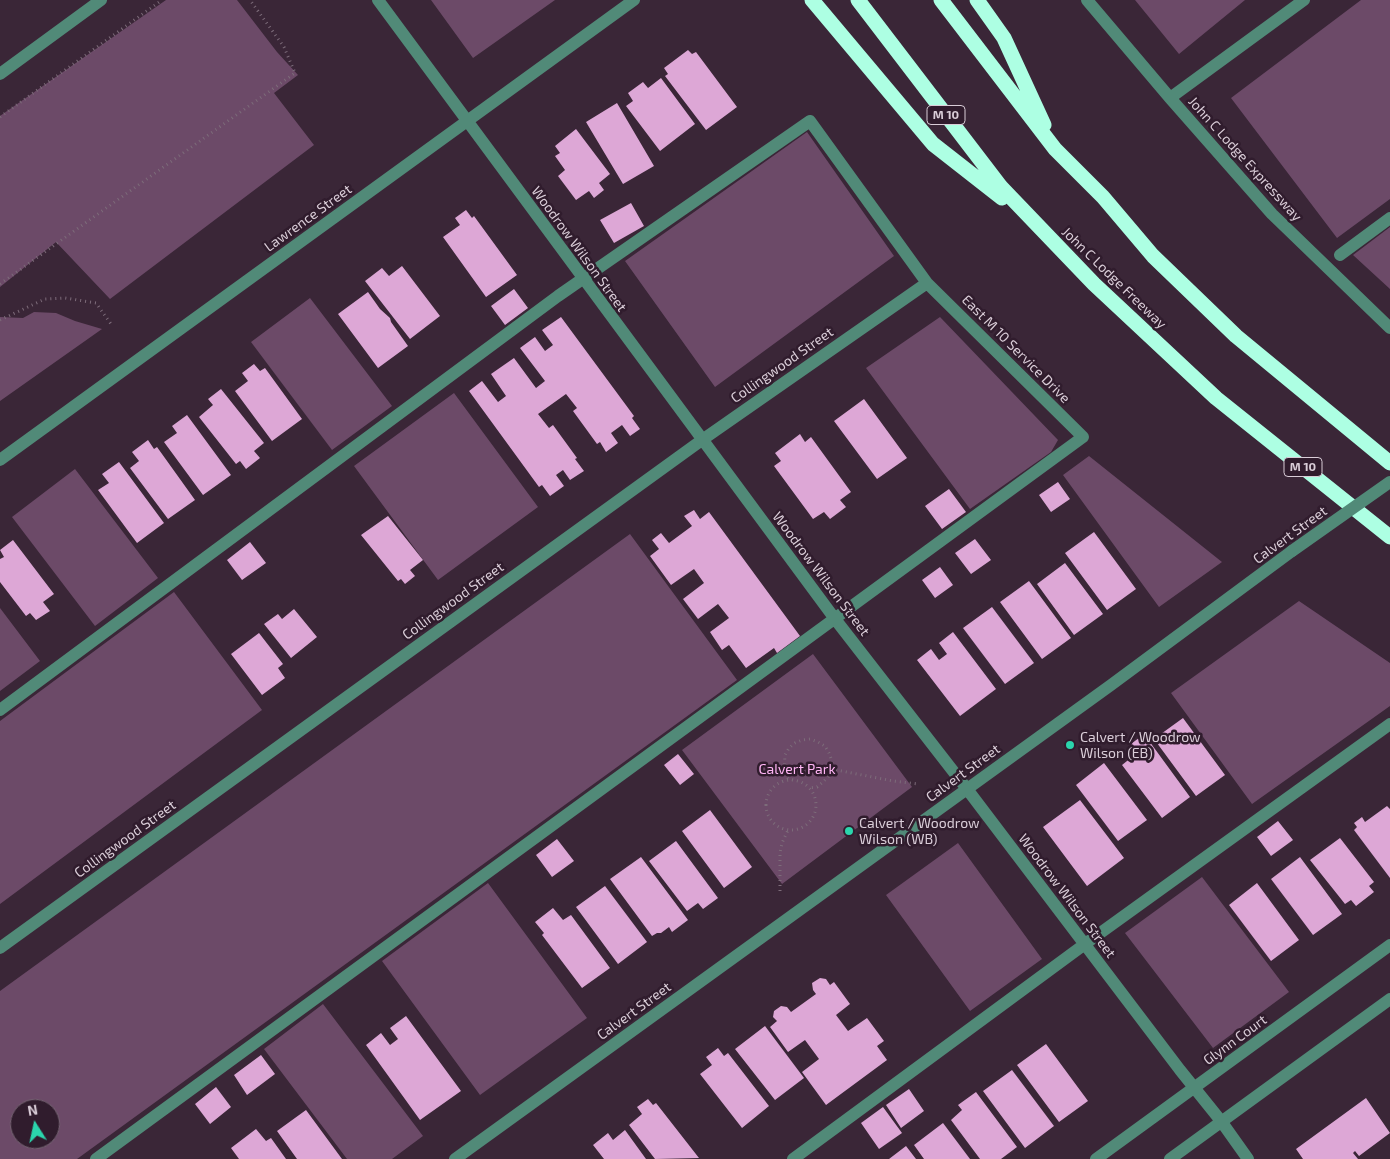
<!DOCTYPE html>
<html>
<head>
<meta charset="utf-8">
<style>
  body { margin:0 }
  #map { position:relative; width:1390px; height:1159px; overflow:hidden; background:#3a2637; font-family:"Exo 2",sans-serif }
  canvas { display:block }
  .north { position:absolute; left:10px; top:1099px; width:50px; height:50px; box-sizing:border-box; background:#301c2d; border:1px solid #746371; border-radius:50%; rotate:350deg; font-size:14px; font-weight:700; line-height:20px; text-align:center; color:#dacdd8 }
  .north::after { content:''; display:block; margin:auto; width:18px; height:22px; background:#2bd5ac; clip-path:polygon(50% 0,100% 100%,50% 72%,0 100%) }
</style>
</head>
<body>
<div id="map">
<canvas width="1390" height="1159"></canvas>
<div class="north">N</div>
</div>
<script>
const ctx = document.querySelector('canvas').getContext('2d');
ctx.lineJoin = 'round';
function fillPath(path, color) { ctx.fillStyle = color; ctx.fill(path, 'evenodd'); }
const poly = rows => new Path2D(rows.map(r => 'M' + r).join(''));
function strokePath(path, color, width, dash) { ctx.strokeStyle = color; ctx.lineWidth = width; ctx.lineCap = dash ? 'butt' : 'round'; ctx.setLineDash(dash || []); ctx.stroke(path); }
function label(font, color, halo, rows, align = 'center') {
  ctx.font = font + ' "Exo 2",sans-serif'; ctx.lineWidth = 5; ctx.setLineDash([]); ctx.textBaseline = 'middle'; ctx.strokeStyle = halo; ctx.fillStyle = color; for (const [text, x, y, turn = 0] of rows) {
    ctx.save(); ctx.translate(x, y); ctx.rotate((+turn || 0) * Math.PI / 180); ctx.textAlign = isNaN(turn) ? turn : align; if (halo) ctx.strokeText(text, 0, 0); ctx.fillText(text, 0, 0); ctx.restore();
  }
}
fillPath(poly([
  [166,0,237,0,277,52,298,75,274,93,314,145,110,299,56,242,0,287,0,116],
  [431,0,555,0,473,58],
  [1135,0,1245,0,1179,54],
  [1361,0,1390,0,1390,199,1337,238,1231,98],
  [807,132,894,256,715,387,625,261],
  [1390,227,1390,289,1353,255],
  [310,298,392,406,332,450,251,342],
  [34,312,56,313,75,321,102,329,0,401,0,317,23,318],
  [940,317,1058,440,1051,452,970,509,866,368],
  [454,393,538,507,438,580,354,466],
  [1089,456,1222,562,1159,607,1063,475],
  [75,469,158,578,95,626,12,517],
  [630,534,737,680,77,1159,0,1159,0,991],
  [20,1109,50,1109,50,1139,20,1139],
  [174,592,262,710,0,904,0,721],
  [1299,601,1390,663,1390,706,1252,804,1171,693],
  [0,608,40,661,0,691],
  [813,654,912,787,782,884,682,750],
  [958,843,1042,959,970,1011,886,895],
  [1202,877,1289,992,1213,1048,1125,933],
  [488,883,587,1018,480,1095,382,961],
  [323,1004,423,1136,392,1159,347,1159,264,1049]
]), '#6c4a68');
fillPath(poly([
  [688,50,692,54,696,52,737,107,706,130,665,76,668,74,664,68],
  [661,78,695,124,660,151,626,106,633,101,628,93,643,82,648,88],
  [617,103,654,166,623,184,586,122],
  [576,129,610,174,599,183,604,190,594,198,589,191,576,200,558,176,565,170,555,156,560,153,555,146],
  [631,203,644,226,614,243,600,220],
  [466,210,472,218,474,216,517,275,486,297,443,237,460,225,455,218],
  [402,266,440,316,410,339,365,281,382,268,389,276],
  [514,289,528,308,505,325,491,306],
  [368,292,380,309,390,318,391,322,408,346,378,368,338,314],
  [561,317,634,416,632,418,640,429,630,436,622,425,611,433,618,443,606,452,600,442,597,444,573,411,577,408,566,394,538,414,549,428,553,425,577,458,575,459,584,471,570,480,563,470,556,475,564,486,550,496,542,485,539,487,469,391,482,381,498,402,506,396,491,374,514,358,536,388,545,381,520,348,535,337,545,351,553,345,542,330],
  [254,364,260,371,265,368,302,419,272,441,235,391,248,381,242,373],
  [221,389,264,443,254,451,260,458,246,469,240,461,236,464,199,417,213,405,208,399],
  [864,399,907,458,877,479,834,421],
  [187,415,231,475,203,495,164,442,177,433,172,426],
  [800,434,805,442,811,437,851,492,840,500,846,507,830,519,824,512,813,519,774,466,781,461,775,453],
  [148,440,154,449,157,447,195,500,168,519,130,468,139,461,132,452],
  [119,462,164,523,137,543,98,490,109,483,102,474],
  [1058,482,1070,499,1051,512,1039,495],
  [949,489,966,512,942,529,925,506],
  [694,510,700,519,709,512,800,636,777,653,774,648,746,668,729,645,722,650,710,632,729,618,718,604,698,619,683,599,704,583,694,569,671,585,650,556,659,549,652,540,661,533,669,543,692,526,684,516],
  [388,516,423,560,410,570,415,576,405,584,401,579,398,581,361,535],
  [1094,532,1136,589,1107,610,1065,553],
  [975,539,991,560,971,574,955,553],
  [13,540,54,594,43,602,50,611,36,620,30,613,26,616,0,582,0,559,4,557,0,550],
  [250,542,266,563,242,580,227,560],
  [1065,563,1103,614,1074,635,1037,584],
  [940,567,953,585,935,598,922,580],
  [1029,581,1071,638,1042,659,1000,602],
  [992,607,1034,663,1005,684,963,628],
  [294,609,317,637,291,658,264,624,278,614,282,619],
  [953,632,996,689,960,716,917,660,931,649,939,660,947,654,939,643],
  [259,633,283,664,278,668,285,678,262,695,231,654],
  [1183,718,1225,775,1196,796,1154,739],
  [1144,734,1190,797,1162,818,1122,765,1137,753,1131,744],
  [678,754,694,774,680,785,664,765],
  [1104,763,1147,820,1118,841,1076,785],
  [1080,800,1124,858,1087,886,1043,827],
  [1387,806,1390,809,1390,878,1354,830,1357,827,1354,823,1362,817,1365,822],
  [710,810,752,867,724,888,682,831],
  [1278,821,1293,840,1271,856,1257,837],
  [1340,838,1374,882,1369,886,1374,892,1356,906,1351,900,1345,904,1310,860],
  [557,839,574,861,552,877,536,855],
  [676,841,718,898,703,909,698,903,687,911,649,861],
  [641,857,688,920,672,932,669,927,661,933,657,933,652,936,610,879],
  [1300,857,1342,914,1313,935,1271,879],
  [1257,883,1299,940,1271,961,1229,905],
  [605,886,647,942,618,964,576,907],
  [553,908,563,920,571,915,610,968,582,988,542,935,544,933,535,922],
  [820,978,826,979,830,985,834,982,850,1004,836,1015,848,1031,867,1018,884,1041,877,1046,887,1060,826,1105,802,1072,819,1059,805,1040,788,1052,770,1027,777,1021,773,1017,774,1011,781,1006,787,1007,791,1012,816,994,813,990,812,983],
  [406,1016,461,1091,420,1120,366,1045,381,1033,390,1045,398,1039,390,1028],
  [765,1026,804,1078,775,1100,735,1049],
  [1046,1044,1088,1101,1059,1122,1017,1065],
  [718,1048,724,1056,728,1053,769,1106,742,1128,700,1074,712,1065,706,1057],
  [261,1055,275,1074,247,1095,234,1075],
  [1012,1070,1054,1126,1025,1148,983,1091],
  [216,1087,231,1107,210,1124,195,1104],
  [909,1089,924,1111,901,1128,886,1105],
  [976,1092,1017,1147,1001,1159,980,1159,951,1120,962,1110,958,1105],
  [1366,1098,1390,1133,1359,1156,1355,1151,1353,1153,1358,1159,1303,1159,1296,1149],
  [648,1099,653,1105,656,1103,699,1158,655,1159,629,1125,642,1114,637,1107],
  [883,1107,902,1133,879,1149,861,1123],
  [306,1110,342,1159,297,1159,277,1131],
  [943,1123,970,1159,924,1159,914,1145],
  [256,1129,266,1141,271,1138,286,1159,239,1159,231,1148],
  [625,1130,646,1159,604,1159,593,1145,608,1133,613,1140],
  [906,1146,916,1159,889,1159]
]), '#dda7d6');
strokePath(poly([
  [0,117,162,0],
  [0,284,295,73,284,47,250,0],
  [0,320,45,299,65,298,96,303,111,324],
  [831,769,893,781,918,784],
  [793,780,788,778,784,771,785,755,789,748,795,743,802,740,810,739,818,742,825,746,829,753,832,761,831,769,829,776,823,782,817,787,809,788],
  '766 805a25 25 0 1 1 50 0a25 25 0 1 1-50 0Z',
  [780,891,780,853,782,843,788,830]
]), '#7d6c7a', 3, [1, 4]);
strokePath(poly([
  [378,0,835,619,967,789,1180,1070,1221,1121,1248,1159],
  [1087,0,1170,98,1272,214,1390,328],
  [0,74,101,0],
  [1170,98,1304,0],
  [1340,255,1390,218],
  [0,460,634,0],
  [0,710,558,296,810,121,927,283,1083,437,96,1159],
  [0,948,702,440,927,283],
  [455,1159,1111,685,1292,551],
  [793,1159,1085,944,1390,724],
  [1096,1159,1390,945],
  [1170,1159,1390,999]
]), '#518a78', 12);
strokePath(poly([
  [812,0,933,144,1002,198],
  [858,0,1001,187,1094,284,1216,398,1390,537],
  [941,0,1055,149,1103,197,1153,256,1236,336,1390,463],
  [977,0,1004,38,1044,125]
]), '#adffe3', 15);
strokePath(poly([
  [1292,551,1390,482]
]), '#518a78', 12);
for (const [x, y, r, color] of [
  [1070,745,5,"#2bd5ac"],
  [849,831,5,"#2bd5ac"]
]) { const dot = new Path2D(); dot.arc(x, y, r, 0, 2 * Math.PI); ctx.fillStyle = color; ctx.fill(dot); strokePath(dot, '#301c2d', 2); }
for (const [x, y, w] of [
  [946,115,38],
  [1303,467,38]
]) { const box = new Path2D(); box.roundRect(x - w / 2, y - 9.5, w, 19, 4); ctx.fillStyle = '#301c2d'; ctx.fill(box); strokePath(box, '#dacdd8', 1); }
label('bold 12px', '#dacdd8', null, [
  ["M 10",946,115],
  ["M 10",1303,467]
]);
label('14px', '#dacdd8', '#301c2d', [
  ["John C Lodge Expressway",1245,159,48],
  ["Lawrence Street",308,218,-36],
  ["Woodrow Wilson Street",579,249,54],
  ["John C Lodge Freeway",1114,278,44],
  ["East M 10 Service Drive",1016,349,45],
  ["Collingwood Street",782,365,-35],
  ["Calvert Street",1290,535,-36],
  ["Woodrow Wilson Street",821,574,53],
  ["Collingwood Street",453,601,-36],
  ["Calvert Street",963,773,-36],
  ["Collingwood Street",125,839,-36],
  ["Woodrow Wilson Street",1067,896,53],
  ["Calvert Street",634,1011,-36],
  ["Glynn Court",1235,1040,-36]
]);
label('14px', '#dacdd8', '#301c2d', [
  ["Calvert / Woodrow",1080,737],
  ["Wilson (EB)",1080,753],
  ["Calvert / Woodrow",859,823],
  ["Wilson (WB)",859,839]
], 'left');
label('14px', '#ffb5f5', '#301c2d', [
  ["Calvert Park",797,769]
]);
</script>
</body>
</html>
